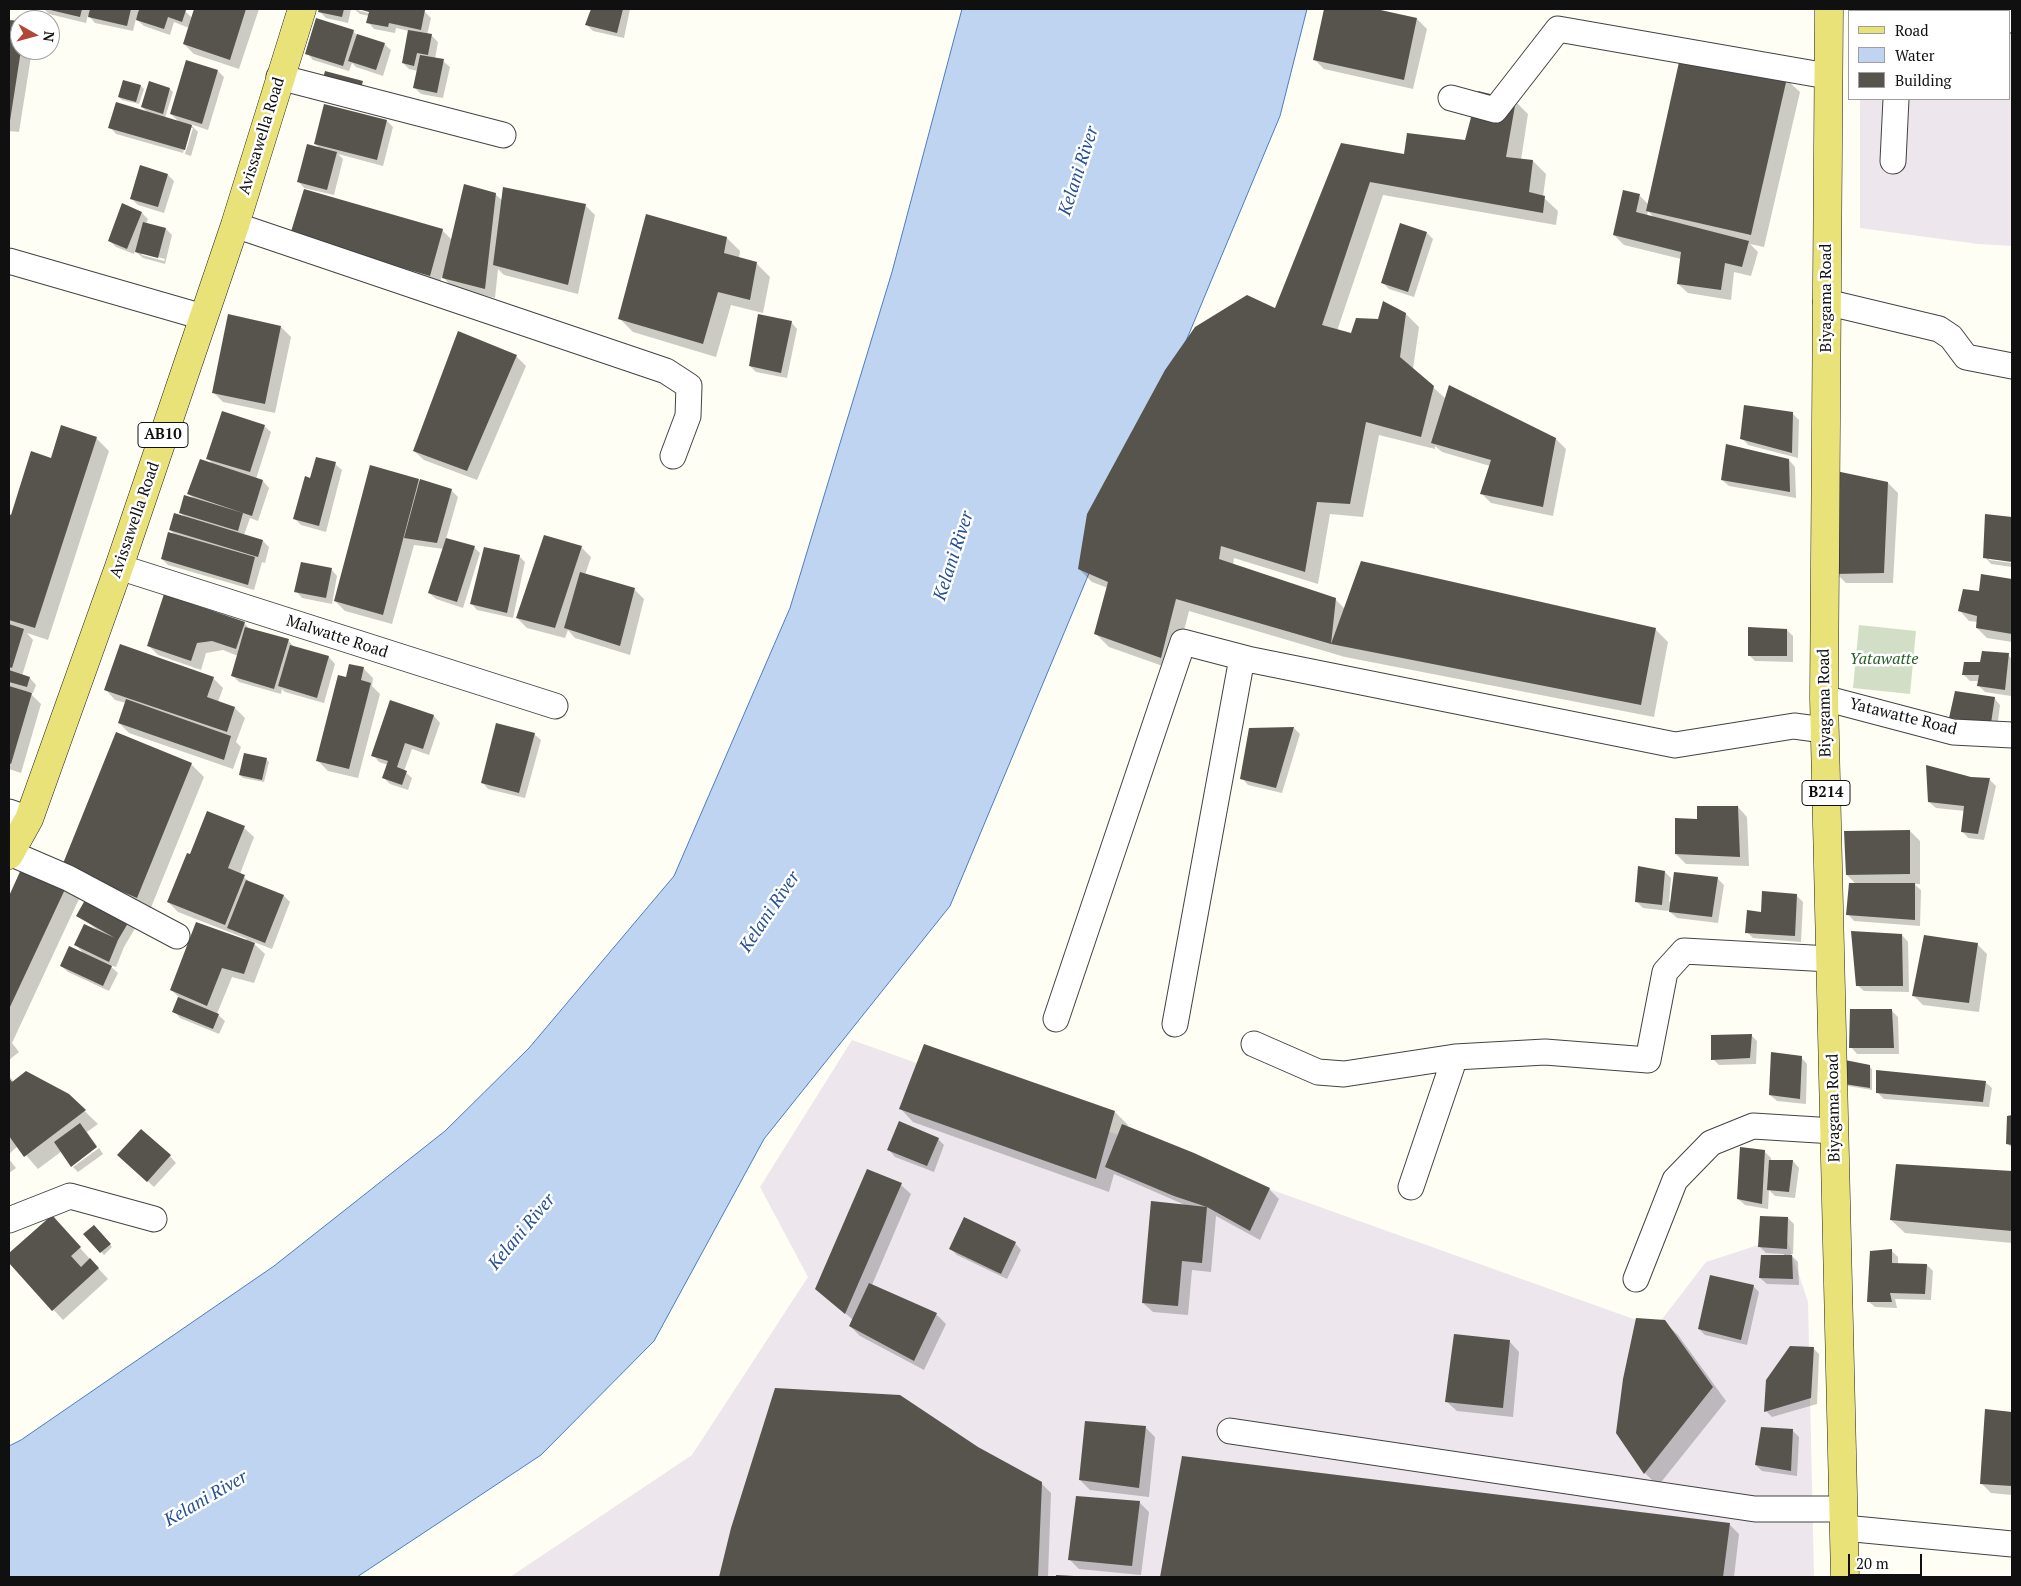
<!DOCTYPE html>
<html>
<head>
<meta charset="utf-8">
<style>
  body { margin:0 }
  #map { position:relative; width:2021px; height:1586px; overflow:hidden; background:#fefef4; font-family:"PT Serif",serif }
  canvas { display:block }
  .frame { position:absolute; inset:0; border:10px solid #101010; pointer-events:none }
  .legend { position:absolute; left:1848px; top:10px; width:162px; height:90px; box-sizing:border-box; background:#fff; border:1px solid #9f9f9f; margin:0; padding:6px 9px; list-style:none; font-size:15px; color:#101010 }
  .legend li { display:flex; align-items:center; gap:10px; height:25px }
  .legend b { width:25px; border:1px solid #9f9f9f }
  .north { position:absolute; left:10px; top:10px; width:50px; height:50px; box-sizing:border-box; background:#fff; border:1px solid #9f9f9f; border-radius:50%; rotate:97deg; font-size:14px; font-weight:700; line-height:20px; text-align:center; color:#101010 }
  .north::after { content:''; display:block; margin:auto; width:18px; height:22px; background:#b14737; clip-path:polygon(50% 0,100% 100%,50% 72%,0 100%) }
  .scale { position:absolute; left:1848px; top:1554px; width:74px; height:22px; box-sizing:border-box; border:2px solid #101010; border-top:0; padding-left:6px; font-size:15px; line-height:18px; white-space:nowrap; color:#101010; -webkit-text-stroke:4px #fff; paint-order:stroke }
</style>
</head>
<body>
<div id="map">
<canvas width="2021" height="1586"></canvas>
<div class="frame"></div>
<ul class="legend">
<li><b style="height:6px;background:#e9e278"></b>Road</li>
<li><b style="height:14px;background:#bed4f0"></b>Water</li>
<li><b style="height:14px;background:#57534d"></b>Building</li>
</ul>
<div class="north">N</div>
<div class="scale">20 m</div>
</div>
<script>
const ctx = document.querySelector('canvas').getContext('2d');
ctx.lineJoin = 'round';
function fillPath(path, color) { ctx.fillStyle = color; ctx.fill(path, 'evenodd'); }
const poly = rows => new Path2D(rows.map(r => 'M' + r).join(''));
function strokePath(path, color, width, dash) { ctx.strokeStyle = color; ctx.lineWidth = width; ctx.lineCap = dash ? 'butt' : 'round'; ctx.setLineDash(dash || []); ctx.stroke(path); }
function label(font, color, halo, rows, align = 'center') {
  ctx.font = font + ' "PT Serif",serif'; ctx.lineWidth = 5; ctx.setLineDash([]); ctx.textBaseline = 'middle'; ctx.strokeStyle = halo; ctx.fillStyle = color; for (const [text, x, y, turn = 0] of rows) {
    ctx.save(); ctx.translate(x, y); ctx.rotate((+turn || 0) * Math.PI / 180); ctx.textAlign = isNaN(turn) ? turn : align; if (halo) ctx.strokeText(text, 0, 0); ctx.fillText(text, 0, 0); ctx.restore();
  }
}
fillPath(poly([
  [1860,9,2012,9,2012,246,1978,244,1860,228,1860,99,2010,99,2010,11,1860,11],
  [852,1040,1656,1327,1706,1262,1786,1236,1808,1302,1814,1577,510,1577,692,1455,808,1277,760,1187]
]), '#ede6ec');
fillPath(poly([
  [1859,625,1916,631,1910,694,1853,688]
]), '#d2dfc6');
const water = poly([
  [962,9,1307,9,1280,116,950,906,764,1139,654,1341,541,1455,357,1577,9,1577,9,1446,21,1440,274,1266,445,1131,529,1048,674,876,790,608,892,272,962,9]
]);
fillPath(water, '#bed4f0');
strokePath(water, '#4d7cbf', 1);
fillPath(poly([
  [44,9,138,9,138,12,140,12,141,9,179,9,185,11,192,18,195,10,193,9,259,9,239,69,194,54,184,44,189,28,174,22,170,35,144,26,136,19,133,31,95,23,88,15,86,23,49,14],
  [320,9,351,9,348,23,326,18,319,11],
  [354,9,375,15,375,12,361,9,412,9,424,11,431,18,427,35,431,35,438,42,435,59,443,61,450,67,443,98,421,94,415,88,418,71,409,69,403,63,409,31,396,28,395,33,374,29,368,22,369,16,360,14],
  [593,9,630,9,624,38,593,31,587,25],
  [1325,9,1370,9,1417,19,1427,29,1413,89,1324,69,1314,59],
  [9,21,20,23,20,50,32,50,19,132,9,131],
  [353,31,357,35,384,44,391,50,383,76,356,67,352,63,349,71,313,60,307,53],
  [218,71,224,77,208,130,190,124,198,132,191,156,185,154,193,128,190,128,183,153,116,134,110,127,148,113,142,107,170,89,173,92,165,118,179,122,171,114],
  [1786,79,1800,92,1764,247,1750,244,1758,252,1751,276,1734,272,1731,300,1688,293,1678,284,1681,259,1624,245,1614,235,1640,196,1648,204],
  [1648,211,1655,219,1647,216],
  [124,81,141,86,144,89,139,104,122,100,119,97],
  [1515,101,1528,114,1521,160,1533,161,1546,174,1543,197,1558,211,1556,225,1383,195,1337,331,1352,335,1379,320,1406,314,1419,327,1413,369,1446,399,1556,439,1566,449,1553,516,1491,503,1481,493,1490,466,1442,452,1435,446,1435,449,1379,435,1363,517,1330,514,1318,584,1234,558,1233,565,1336,600,1345,609,1655,629,1668,642,1654,717,1345,657,1189,611,1174,670,1109,647,1095,633,1108,588,1092,582,1079,569,1276,309,1342,145,1405,155,1465,141],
  [387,121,393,127,383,166,338,154,343,159,334,195,304,188,298,181,320,149,315,143],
  [168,175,174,181,164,213,138,205,132,199],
  [495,194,503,201,585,205,595,215,578,294,504,275,498,269,495,298,453,288,442,276,439,285,302,245,442,230,452,240],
  [142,213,148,219,146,224,166,229,172,235,165,264,143,258,135,251,134,254,116,247,109,240],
  [142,253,165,259,164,261,142,255],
  [1427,233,1433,239,1414,297,1389,289,1383,283],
  [727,238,740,251,739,258,757,264,770,277,763,313,731,305,716,357,633,332,620,319],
  [791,322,797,329,787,378,756,372,750,366],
  [281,327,291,337,275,413,223,402,213,392],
  [516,356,526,366,477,480,424,460,414,451],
  [1792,413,1799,420,1798,458,1748,445,1742,438],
  [264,426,271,432,256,479,263,481,269,488,258,521,250,518,244,535,263,541,269,547,265,563,262,562,254,590,168,565,162,559,175,535,170,530,185,517,180,513,195,500,189,494,215,466,208,459],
  [96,438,109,451,48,640,27,633,33,640,22,676,30,678,36,685,33,693,29,692,41,704,21,773,9,769,9,515,12,516,52,460],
  [1789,460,1795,467,1796,498,1729,486,1722,480],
  [335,464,342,470,326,532,301,525,295,519,311,479],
  [371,467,451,490,458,497,446,539,474,547,480,553,463,608,436,599,429,593,444,549,414,545,392,624,345,611,335,601],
  [1888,483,1898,493,1893,583,1846,583,1836,573],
  [1987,515,2012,519,2012,561,1989,557,1989,560,2012,563,2012,567,1991,564,1985,557],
  [581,547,591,557,585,575,634,589,644,599,630,655,575,638,568,630,565,638,527,628,517,618],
  [519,556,525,562,513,618,477,610,471,603],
  [331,569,337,576,332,604,302,598,296,591],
  [1982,575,2012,581,2012,642,1987,638,1977,628,1978,622,1969,621,1960,611,1980,593],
  [244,623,250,629,288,640,294,647,329,657,335,664,324,703,285,692,282,689,281,694,239,682,233,676,238,656,223,650,206,653,201,670,158,655,148,645],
  [1787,630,1793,636,1793,662,1755,661,1749,655],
  [2008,655,2012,659,2011,696,1985,692,1979,686,1979,681,1970,681,1964,675],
  [364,669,373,678,372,686,380,694,358,778,328,771,318,761,347,678],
  [213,678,223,688,218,702,235,708,245,718,236,742,241,747,233,769,129,733,119,723,126,703,115,700,106,690],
  [1994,698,2000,705,1997,729,1957,724,1951,718],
  [391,701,434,716,440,723,429,755,412,749,404,771,412,778,408,790,390,784,384,778,388,765,379,762,373,755],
  [1294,728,1300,734,1282,793,1248,785,1242,778],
  [534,734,541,740,525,798,488,789,482,782],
  [266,759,269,762,264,782,243,778,240,775],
  [191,764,204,777,150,910,63,866],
  [1971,778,1989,779,1996,786,1984,840,1968,838,1962,831,1965,811,1936,808,1929,802],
  [1738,807,1747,817,1749,866,1686,864,1676,854,1698,821],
  [244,828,254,837,240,874,251,883,284,896,290,902,272,949,251,941,265,954,254,983,232,977,217,1014,225,1021,219,1034,180,1018,174,1011,179,997,171,990,247,939,178,912,168,902,190,856],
  [1910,831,1920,841,1920,884,1914,884,1921,890,1920,926,1854,921,1848,914,1856,884,1847,875],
  [24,866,66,886,79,899,12,1043,19,1052,9,1060,9,899],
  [1665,872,1671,878,1669,902,1718,879,1724,885,1718,923,1677,918,1668,910,1668,911,1643,908,1637,902],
  [1797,896,1803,902,1801,942,1753,938,1747,932,1762,914],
  [78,915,137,925,124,947,116,967,109,965,118,973,109,991,68,972,61,966,84,954,76,945,96,929],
  [1902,935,1908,942,1909,992,1864,991,1857,985],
  [1977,944,1987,954,1979,1012,1923,1005,1913,995],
  [1891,1010,1898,1017,1899,1054,1857,1054,1851,1047],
  [1751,1035,1757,1041,1756,1064,1719,1065,1713,1059],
  [1801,1057,1807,1064,1806,1104,1777,1101,1770,1095],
  [1869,1066,1872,1069,1872,1090,1848,1086,1846,1083],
  [9,1076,14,1082,68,1095,98,1124,87,1132,97,1146,71,1165,62,1151,38,1169,18,1146,9,1154],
  [1985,1082,1992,1088,1989,1107,1884,1099,1877,1092],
  [900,1108,1115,1112,1128,1125,1127,1127,1269,1189,1279,1199,1260,1240,1216,1216,1211,1272,1192,1270,1188,1315,1153,1312,1143,1303,1185,1205,1114,1174,1109,1192,913,1122],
  [2012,1116,2012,1148,2008,1144,2008,1117],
  [938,1139,944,1145,934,1172,895,1157,889,1150],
  [99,1148,103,1154,78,1172,73,1167],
  [1764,1151,1771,1158,1771,1162,1793,1161,1799,1168,1795,1198,1775,1196,1769,1190,1768,1209,1745,1205,1738,1199],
  [170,1156,176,1163,154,1187,126,1161],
  [9,1159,16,1168,9,1173],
  [1897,1165,2012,1172,2012,1243,1905,1233,1891,1220],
  [901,1185,911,1194,872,1285,936,1314,946,1324,924,1370,860,1336,850,1326,853,1320,817,1289],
  [52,1217,108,1279,63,1320,9,1261,9,1255],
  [1788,1218,1794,1224,1793,1254,1790,1254,1798,1262,1799,1285,1767,1284,1760,1278,1784,1256,1784,1254,1766,1253,1760,1247],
  [94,1227,112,1247,104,1255,85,1234],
  [1015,1243,1021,1250,1007,1279,957,1255,951,1249],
  [1891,1250,1898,1257,1898,1264,1927,1265,1933,1271,1931,1300,1895,1299,1897,1308,1875,1307,1868,1301],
  [1753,1286,1759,1292,1747,1345,1705,1335,1699,1329],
  [1664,1322,1678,1335,1726,1401,1658,1486,1645,1473],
  [1510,1342,1519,1352,1513,1417,1457,1411,1447,1402],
  [1813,1348,1819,1354,1817,1404,1772,1417,1766,1411],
  [1986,1410,2012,1413,2012,1495,1991,1493,1982,1484],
  [1145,1427,1155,1437,1149,1497,1090,1490,1080,1480],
  [1792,1430,1799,1437,1797,1476,1762,1471,1756,1465],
  [977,1448,1041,1483,1051,1493,1048,1577,720,1577,733,1528],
  [1183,1457,1730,1525,1739,1534,1734,1577,1161,1577],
  [1139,1502,1149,1512,1141,1575,1079,1569,1069,1559]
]), '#0003');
fillPath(poly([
  [46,9,82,9,80,17],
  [90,9,131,9,127,26,88,17],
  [139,9,183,9,186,10,182,22,168,17,164,29,136,20],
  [194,9,246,9,230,60,183,44],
  [319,9,344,9,342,17,318,12],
  [358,9,418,9,425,10,421,30,389,23,388,27,366,23,369,12],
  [591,9,623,9,617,33,585,25],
  [1324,9,1376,9,1417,18,1404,80,1313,60],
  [316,18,354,30,343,66,305,54],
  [9,20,20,21,21,50,10,121],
  [408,30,432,34,428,55,417,53,414,66,402,63],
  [357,34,385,43,376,70,348,61],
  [1681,53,1787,78,1751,235,1646,211],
  [420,55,444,59,437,93,413,88],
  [186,60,218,70,202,124,170,114],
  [325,71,363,81,359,96,321,86],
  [123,80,141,85,136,102,118,97],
  [149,81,170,88,163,114,141,107],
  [1478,91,1516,100,1506,157,1533,160,1529,192,1545,196,1543,213,1370,182,1322,325,1351,333,1356,318,1378,319,1383,301,1406,313,1400,357,1434,386,1421,437,1366,422,1350,504,1317,502,1305,572,1221,546,1219,559,1336,598,1331,644,1361,561,1656,628,1641,705,1331,644,1176,599,1161,658,1094,634,1108,582,1078,569,1087,514,1165,370,1195,327,1247,295,1275,308,1341,143,1404,154,1407,133,1465,140],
  [116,102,192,125,185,150,108,128],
  [324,104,387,120,377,160,314,144],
  [307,144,337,152,327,190,297,182],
  [140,165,168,174,158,207,130,199],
  [464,184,496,193,485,289,442,278],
  [503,187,586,204,568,285,493,265],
  [304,189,443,229,430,276,290,235],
  [1623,190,1640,194,1636,212,1749,241,1742,267,1725,263,1721,290,1677,284,1681,252,1613,235],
  [122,203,142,212,127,249,108,241],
  [646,214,727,237,724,253,757,262,750,300,718,292,703,344,618,319],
  [143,222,166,228,158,258,135,252],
  [1400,223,1427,232,1408,292,1381,283],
  [228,314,281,326,265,404,212,393],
  [758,314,792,321,781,373,749,366],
  [458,331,517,355,467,471,413,451],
  [1449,385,1556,438,1543,507,1480,494,1491,460,1431,443],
  [1744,405,1793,412,1792,453,1740,439],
  [222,411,265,425,250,472,206,459],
  [61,425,97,437,35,628,9,620,9,514,11,515,31,451,51,458],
  [1726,444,1789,459,1790,492,1721,480],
  [316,457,336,462,319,526,293,519,305,476,310,478],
  [200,459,263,480,252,516,187,494],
  [370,465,419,479,383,615,334,601],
  [1836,471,1888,482,1884,573,1834,574],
  [420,479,452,489,437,543,404,538],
  [184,495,243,513,238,531,179,513],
  [174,513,263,540,258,557,169,530],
  [1985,514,2012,517,2012,562,1983,558],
  [168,532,255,557,248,585,161,559],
  [544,535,582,546,555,628,516,618],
  [446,538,475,546,457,602,428,593],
  [484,547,520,555,507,613,470,604],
  [301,562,332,568,326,598,294,592],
  [580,572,635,588,620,646,564,628],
  [1981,574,2012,579,2012,634,1976,628,1977,616,1958,611,1963,589,1979,591],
  [164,594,245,622,236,649,212,641,197,643,191,661,147,646],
  [9,624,24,629,12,668,9,667],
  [245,627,289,639,274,689,231,676],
  [1748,627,1787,629,1787,656,1748,656],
  [120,644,214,677,207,697,235,707,227,732,104,690],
  [290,645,329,656,317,698,278,686],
  [1982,651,2009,653,2005,690,1977,686,1979,675,1962,675,1964,662,1980,662],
  [349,664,364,667,361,680,371,683,349,769,316,761,338,675,346,677],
  [9,670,30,677,27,687,9,682],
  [9,686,32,693,11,764,9,763],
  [1955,691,1995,697,1991,723,1949,718],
  [126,699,231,736,224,760,118,723],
  [390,700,434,715,423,749,405,743,397,767,407,771,402,785,382,778,388,761,371,756],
  [496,723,535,733,519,793,481,783],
  [1294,727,1276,788,1240,779,1249,728],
  [116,732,192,763,137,898,62,866],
  [244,753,267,758,262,780,239,775],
  [1926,765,1971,777,1990,778,1978,834,1961,832,1964,806,1928,802],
  [1697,806,1738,806,1740,857,1675,854,1675,818,1697,819],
  [207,811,245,826,228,868,245,875,225,925,167,902,187,853,190,854],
  [1910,830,1910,874,1846,875,1844,831],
  [23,865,67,885,9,1009,9,896],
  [1638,866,1665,871,1662,905,1635,902],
  [1674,872,1718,877,1712,917,1669,912],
  [246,880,284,895,265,943,227,928],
  [1849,883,1915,883,1915,920,1846,915],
  [1762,891,1797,894,1795,936,1745,933,1747,910,1761,912],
  [89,893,131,918,118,940,109,962,74,945,84,924,115,938,76,916],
  [196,922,255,943,244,974,222,968,207,1006,170,990],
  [1851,931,1902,934,1903,986,1856,986],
  [1924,935,1978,943,1969,1003,1912,996],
  [69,946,112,966,103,986,60,966],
  [178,997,219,1014,213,1029,172,1012],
  [1850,1009,1892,1009,1894,1048,1849,1048],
  [1752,1034,1750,1058,1711,1060,1711,1035],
  [924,1044,1115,1111,1096,1179,899,1109],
  [1771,1052,1802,1056,1800,1099,1769,1095],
  [1845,1060,1870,1065,1870,1088,1844,1084],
  [1876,1070,1986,1081,1983,1102,1876,1093],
  [26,1071,69,1094,86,1110,24,1157,9,1136,9,1078,12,1082],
  [2012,1115,2012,1145,2006,1144,2007,1116],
  [899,1121,939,1138,927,1166,887,1150],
  [80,1123,97,1147,71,1167,54,1142],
  [1122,1124,1194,1153,1270,1188,1250,1231,1207,1207,1202,1263,1182,1261,1178,1306,1142,1303,1151,1201,1207,1207,1174,1196,1105,1167],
  [141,1129,171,1155,147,1182,117,1155],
  [1740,1147,1765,1150,1762,1204,1737,1199],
  [1769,1160,1793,1160,1789,1192,1767,1190],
  [1896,1164,2012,1171,2012,1231,1890,1220],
  [867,1169,902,1183,845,1314,815,1289],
  [52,1215,81,1247,71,1256,81,1267,90,1258,99,1268,52,1311,9,1263,9,1253],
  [1760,1216,1788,1217,1787,1249,1758,1247],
  [964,1217,1016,1242,1001,1274,949,1249],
  [94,1225,111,1244,100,1253,83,1234],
  [1892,1249,1892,1263,1927,1264,1925,1294,1890,1293,1892,1302,1867,1302,1870,1251],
  [1761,1255,1792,1255,1793,1279,1759,1278],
  [1710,1275,1754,1285,1741,1340,1698,1329],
  [869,1283,937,1313,914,1361,849,1326],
  [1636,1318,1665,1320,1713,1387,1644,1474,1616,1433,1623,1379],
  [1454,1334,1510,1340,1503,1408,1445,1402],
  [1790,1346,1814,1347,1811,1398,1764,1412,1766,1380],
  [775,1388,900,1395,978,1447,1042,1482,1038,1577,719,1577,731,1528],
  [1985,1409,2012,1412,2012,1486,1980,1484],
  [1085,1421,1146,1426,1139,1488,1079,1480],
  [1761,1427,1793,1429,1791,1471,1755,1465],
  [1182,1456,1730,1523,1723,1577,1160,1577],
  [1076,1496,1140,1501,1132,1566,1068,1560],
  [1056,1575,1074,1576,1074,1577,1056,1577]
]), '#57534d');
const minor = poly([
  [1898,9,1899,11],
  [2010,20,2012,20],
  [279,77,503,135],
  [1451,98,1495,110,1558,29,1827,76],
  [1893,161,1896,99],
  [235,225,666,371,689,386,688,416,673,456],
  [9,261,203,317],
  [1826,302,1939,329,1951,337,1966,357,2012,366],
  [119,567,555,706],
  [1824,698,1953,732,2012,735],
  [9,812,29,819],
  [10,853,68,878,177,936],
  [1056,1019,1183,642,1248,659],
  [1175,1024,1242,658,1675,745,1794,726,1824,730],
  [1254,1044,1318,1072,1344,1074,1455,1057,1545,1052,1648,1060,1665,972,1684,951,1830,959],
  [1411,1187,1455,1057],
  [9,1220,70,1196,154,1219],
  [1636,1279,1675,1180,1711,1143,1753,1126,1834,1131],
  [1230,1431,1755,1509,1843,1509],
  [1844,1528,2012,1544]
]);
const major = poly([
  [1829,9,1824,698,1845,1577],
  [9,855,29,819,119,567,235,225,302,9]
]);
strokePath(minor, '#434343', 27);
strokePath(major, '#212121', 29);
strokePath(minor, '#fff', 25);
strokePath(major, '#e9e278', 28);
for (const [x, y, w] of [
  [163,435,50],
  [1826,793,48]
]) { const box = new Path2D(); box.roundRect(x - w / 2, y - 12.5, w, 25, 4); ctx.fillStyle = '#fff'; ctx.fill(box); strokePath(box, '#101010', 1); }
label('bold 15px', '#101010', null, [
  ["AB10",163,435],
  ["B214",1826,793]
]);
label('16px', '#101010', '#fff', [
  ["Avissawella Road",262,136,-73],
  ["Biyagama Road",1826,298,-90],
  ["Avissawella Road",135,520,-71],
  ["Malwatte Road",337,637,18],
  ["Biyagama Road",1825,703,-91],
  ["Yatawatte Road",1903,717,14],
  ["Biyagama Road",1834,1108,-91]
]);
label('italic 16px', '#286127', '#fff', [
  ["Yatawatte",1884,659]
]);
label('italic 18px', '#265095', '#fff', [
  ["Kelani River",1079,171,-72],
  ["Kelani River",954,556,-72],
  ["Kelani River",770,912,-56],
  ["Kelani River",522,1232,-50],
  ["Kelani River",206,1499,-30]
]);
</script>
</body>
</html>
